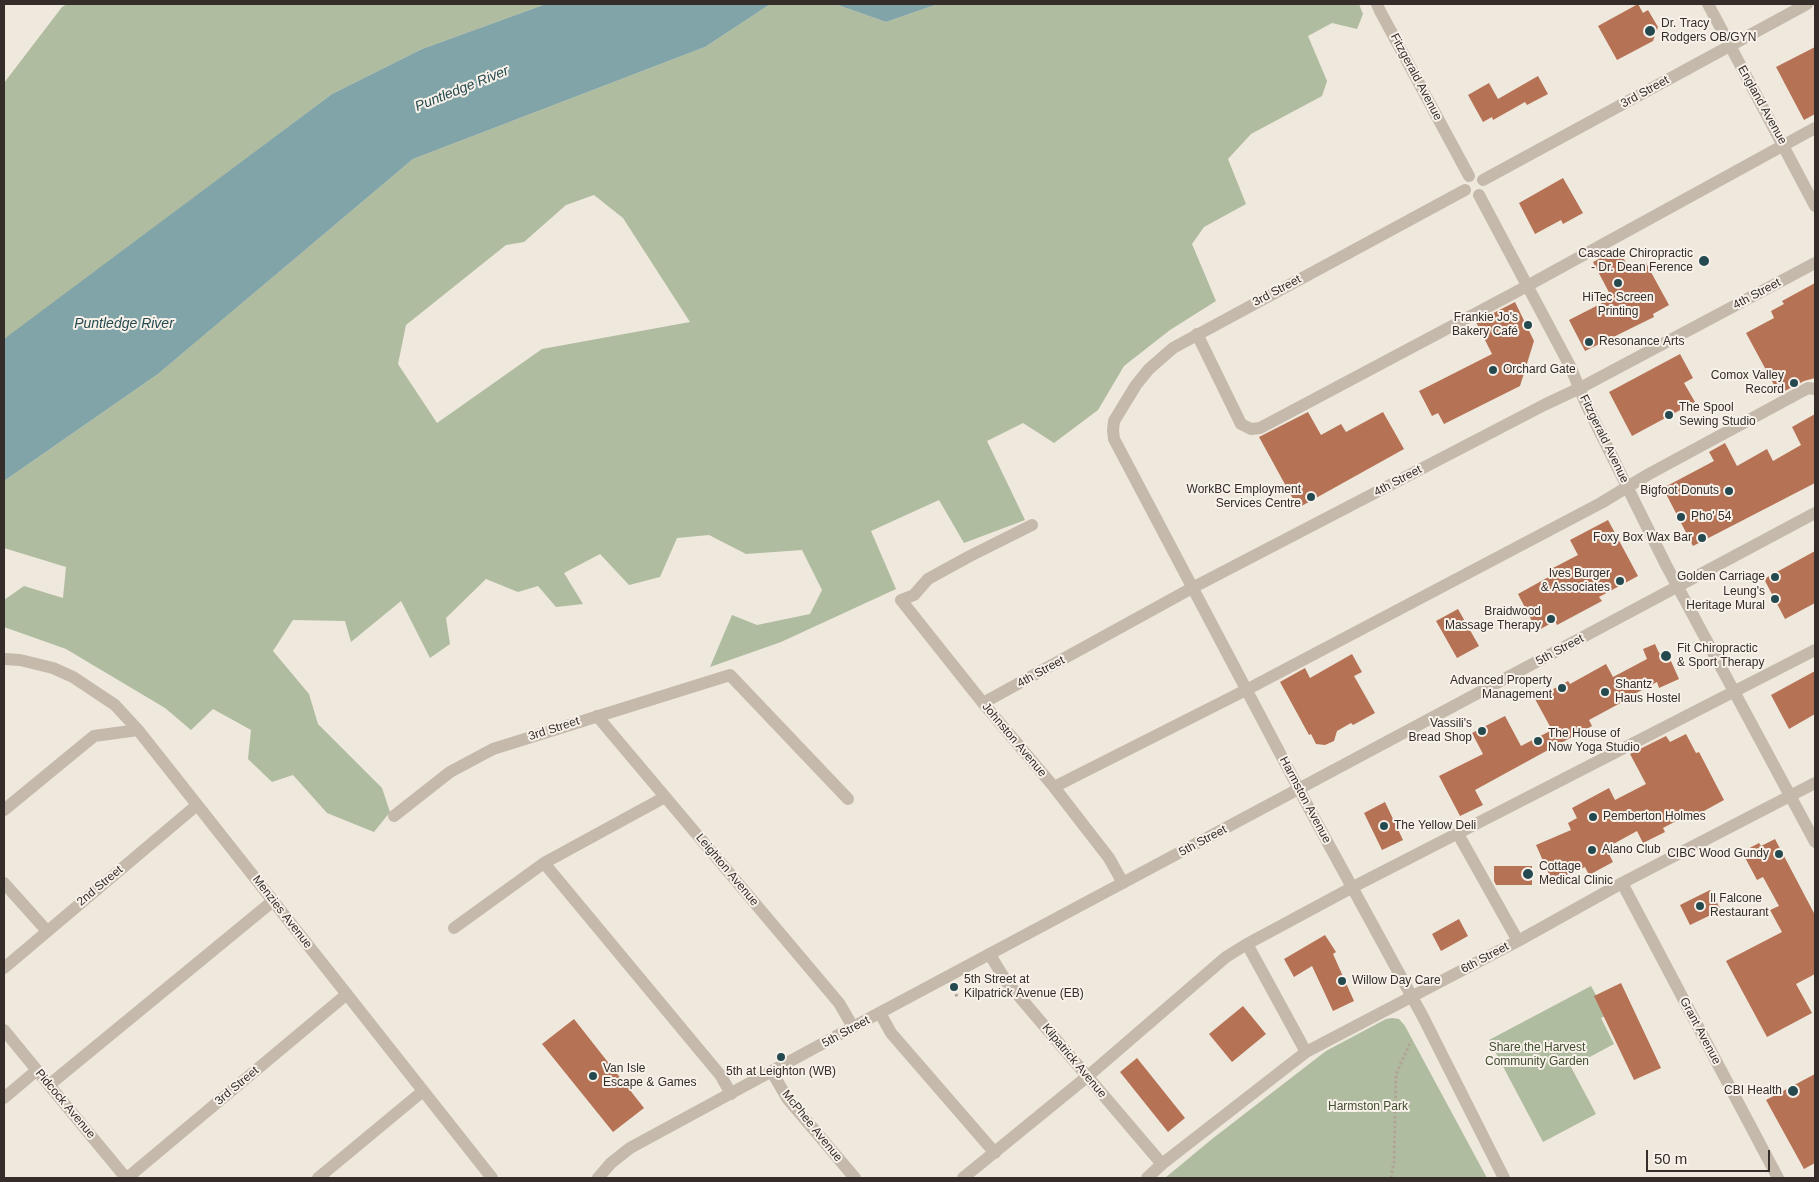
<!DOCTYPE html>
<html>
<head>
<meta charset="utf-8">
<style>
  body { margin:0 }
  #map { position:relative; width:1819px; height:1182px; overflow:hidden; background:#efe8dd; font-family:Arial,sans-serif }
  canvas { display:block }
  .frame { position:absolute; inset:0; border:5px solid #342d29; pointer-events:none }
  .scale { position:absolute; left:1646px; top:1150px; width:124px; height:22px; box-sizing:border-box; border:2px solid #342d29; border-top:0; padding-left:6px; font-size:15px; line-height:18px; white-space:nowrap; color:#342d29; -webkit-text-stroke:4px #f7f1e9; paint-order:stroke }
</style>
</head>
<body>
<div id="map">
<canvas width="1819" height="1182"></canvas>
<div class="frame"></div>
<div class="scale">50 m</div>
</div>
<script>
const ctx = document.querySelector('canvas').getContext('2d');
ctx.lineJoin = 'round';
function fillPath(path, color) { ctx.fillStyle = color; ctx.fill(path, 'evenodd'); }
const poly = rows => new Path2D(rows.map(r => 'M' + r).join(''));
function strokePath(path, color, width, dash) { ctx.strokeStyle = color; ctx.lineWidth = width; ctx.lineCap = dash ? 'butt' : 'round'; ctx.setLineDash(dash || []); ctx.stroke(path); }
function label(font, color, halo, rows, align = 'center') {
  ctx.font = font + ' Arial,sans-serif'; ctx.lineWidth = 4; ctx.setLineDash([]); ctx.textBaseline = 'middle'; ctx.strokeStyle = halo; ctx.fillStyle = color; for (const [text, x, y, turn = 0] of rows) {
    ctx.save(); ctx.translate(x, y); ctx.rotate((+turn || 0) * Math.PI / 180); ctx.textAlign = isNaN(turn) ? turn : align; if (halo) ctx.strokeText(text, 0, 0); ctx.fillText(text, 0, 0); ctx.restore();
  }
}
fillPath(poly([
  [67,4,546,4,422,49,332,94,4,340,4,83,62,7],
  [787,4,835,4,886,22,938,4,1359,4,1363,14,1357,29,1332,23,1308,36,1327,81,1322,96,1251,134,1228,159,1246,204,1204,227,1192,244,1216,301,1170,330,1124,366,1098,410,1054,443,1023,423,987,441,1025,520,964,543,939,500,871,531,896,589,781,642,710,667,732,615,757,625,810,614,822,590,802,550,746,554,709,535,677,538,660,577,629,585,600,554,564,573,583,604,556,607,538,586,518,592,486,579,446,618,450,644,430,658,401,601,351,642,345,621,293,620,273,651,309,694,318,724,382,788,390,812,374,832,327,813,293,775,272,782,248,759,251,730,213,709,191,730,165,708,66,649,4,627,4,600,24,586,63,598,66,567,4,548,4,481,158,374,413,159,705,47,769,5],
  [594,195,623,218,690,322,542,349,437,423,398,364,406,325,506,245,524,242,566,205],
  [1591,986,1607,1015,1601,1018,1614,1044,1571,1067,1596,1114,1543,1142,1489,1040],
  [1392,1018,1399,1019,1405,1026,1487,1178,1165,1178,1212,1139,1326,1051,1386,1019]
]), '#b0bc9f');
fillPath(poly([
  [546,4,787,4,769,5,705,47,413,159,158,374,4,481,4,340,8,336,332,94,422,49],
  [835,4,938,4,886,22]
]), '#80a4a8');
fillPath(poly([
  [1638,4,1643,13,1648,10,1658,27,1653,41,1617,60,1598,26],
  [1815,47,1815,114,1804,120,1776,67],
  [1538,76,1548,94,1527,105,1525,102,1493,120,1492,117,1483,122,1468,95,1489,83,1498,99],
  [1563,178,1583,213,1563,224,1561,220,1535,234,1519,203],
  [1618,249,1631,271,1646,263,1669,305,1653,314,1654,317,1585,351,1569,320,1612,298,1593,262],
  [1815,283,1815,378,1804,381,1779,394,1746,333,1774,318,1771,311,1784,304,1782,301],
  [1515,302,1534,341,1520,386,1444,424,1438,413,1432,416,1419,391,1492,354,1476,322],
  [1680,354,1693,378,1684,383,1695,402,1632,436,1609,392],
  [1308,412,1321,435,1341,424,1346,432,1383,412,1404,449,1298,508,1259,437],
  [1815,414,1815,483,1693,546,1663,488,1714,461,1709,452,1725,443,1737,466,1767,449,1773,461,1801,445,1792,427],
  [1608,520,1638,576,1599,597,1602,601,1557,625,1555,621,1537,631,1518,594,1554,574,1551,569,1578,555,1570,540],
  [1815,551,1815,603,1785,619,1764,579],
  [1458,609,1479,646,1457,658,1436,621],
  [1655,644,1659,653,1666,650,1679,679,1659,688,1657,682,1625,699,1626,700,1589,720,1592,726,1475,790,1483,805,1460,816,1439,776,1483,754,1472,733,1505,716,1521,746,1552,730,1535,699,1568,681,1570,684,1606,664,1613,677,1647,659,1643,649],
  [1352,654,1362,672,1354,676,1375,713,1353,725,1351,723,1337,731,1334,741,1325,745,1316,744,1311,734,1309,735,1280,682,1305,668,1310,678],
  [1815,671,1815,714,1789,729,1771,695],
  [1686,734,1696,753,1699,752,1724,800,1693,817,1691,813,1663,828,1665,832,1643,843,1637,831,1606,848,1613,862,1589,875,1585,867,1552,881,1536,845,1571,830,1568,823,1577,818,1572,808,1609,788,1615,800,1646,784,1630,754,1666,736,1670,742],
  [1385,802,1403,840,1382,850,1364,813],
  [1775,839,1815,915,1815,974,1796,984,1812,1013,1767,1037,1726,961,1782,932,1770,910,1779,906,1763,877,1757,880,1742,852,1759,843,1761,846],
  [1494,866,1532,866,1532,885,1496,885,1494,881],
  [1710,890,1721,910,1690,925,1680,905],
  [1459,919,1468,936,1441,951,1432,934],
  [1325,935,1336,952,1333,954,1354,1001,1333,1011,1312,966,1294,977,1284,959],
  [1621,983,1661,1068,1634,1080,1594,996],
  [1243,1006,1266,1034,1232,1062,1209,1034],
  [574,1019,644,1108,613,1132,542,1044],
  [1137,1058,1185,1118,1168,1132,1120,1072],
  [1815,1074,1815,1163,1804,1169,1766,1100]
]), '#b67254');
strokePath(poly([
  [956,994,957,997],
  [1391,1178,1394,1162,1396,1074,1411,1041]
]), '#b1a395', 3, [2.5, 2.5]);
strokePath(poly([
  [1377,4,1380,11,1469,176],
  [1708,4,1815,206],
  [1483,180,1807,4],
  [1465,190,1173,348,1149,369,1136,385,1114,421,1113,430,1114,439,1311,812,1423,1017,1504,1178],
  [1479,195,1570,366,1586,404,1666,565,1815,842],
  [1197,334,1241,424,1251,429,1260,428,1516,292,1815,128],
  [1032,525,970,556,928,579,914,595,901,600,983,703,1054,787,1109,858,1123,883],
  [4,659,20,660,53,668,73,677,115,705,138,730,492,1178],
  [983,703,1192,588,1544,405,1580,388,1815,263],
  [597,716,839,1003,853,1027],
  [1054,787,1246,690,1601,503,1649,474,1808,388,1815,389],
  [4,810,94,736,138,730],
  [394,816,450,772,493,749,730,675,848,799],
  [1458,834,1518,941],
  [544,863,721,1076,731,1094],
  [4,883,47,931],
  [1622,883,1778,1178],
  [454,928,544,863,665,797],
  [1247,944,1306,1052],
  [990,955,1006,981,1162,1164],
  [4,968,197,805],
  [880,1013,891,1033,995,1153],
  [4,1030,49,1085,126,1178,127,1178,347,994],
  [772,1072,787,1098,855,1178],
  [49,1085,273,901],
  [4,1098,37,1070],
  [318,1178,423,1091],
  [598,1178,611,1163,630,1148,853,1027,1815,513],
  [963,1178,1088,1076,1226,957,1247,944,1353,887,1815,650],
  [1147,1178,1162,1164,1306,1052,1518,941,1622,883,1815,783]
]), '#c5b9ab', 12);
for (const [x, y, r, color] of [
  [1650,31,6,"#244a50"],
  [1704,261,6,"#244a50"],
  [1618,283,5,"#244a50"],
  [1528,325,5,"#244a50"],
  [1589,342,5,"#244a50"],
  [1493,370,5,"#244a50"],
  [1794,383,5,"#244a50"],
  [1669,415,5,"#244a50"],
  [1729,491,5,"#244a50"],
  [1311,497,5,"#244a50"],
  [1681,517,5,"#244a50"],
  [1702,538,5,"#244a50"],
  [1775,577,5,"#244a50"],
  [1620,581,5,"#244a50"],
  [1775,599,5,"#244a50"],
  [1551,619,5,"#244a50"],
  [1666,656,6,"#244a50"],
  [1562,688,5,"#244a50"],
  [1605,692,5,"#244a50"],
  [1482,731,5,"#244a50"],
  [1538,741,5,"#244a50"],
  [1593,817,5,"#244a50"],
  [1384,826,5,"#244a50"],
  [1592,850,5,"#244a50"],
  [1779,854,5,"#244a50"],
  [1528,874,6,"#244a50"],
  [1700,906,5,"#244a50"],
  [1342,981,5,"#244a50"],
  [954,987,5,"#244a50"],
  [781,1057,5,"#244a50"],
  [593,1076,5,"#244a50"],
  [1793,1091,6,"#244a50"]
]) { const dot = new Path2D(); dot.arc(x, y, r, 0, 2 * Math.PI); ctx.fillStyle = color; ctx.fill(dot); strokePath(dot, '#f7f1e9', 2); }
label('12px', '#342d29', '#f7f1e9', [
  ["Dr. Tracy",1661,24],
  ["Rodgers OB/GYN",1661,38],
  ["Cascade Chiropractic",1693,254,"right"],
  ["- Dr. Dean Ference",1693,268,"right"],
  ["HiTec Screen",1618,298,"center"],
  ["Printing",1618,312,"center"],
  ["Frankie Jo's",1518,318,"right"],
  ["Bakery Café",1518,332,"right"],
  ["Resonance Arts",1599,342],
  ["Orchard Gate",1503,370],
  ["Comox Valley",1784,376,"right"],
  ["Record",1784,390,"right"],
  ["The Spool",1679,408],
  ["Sewing Studio",1679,422],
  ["WorkBC Employment",1301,490,"right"],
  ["Services Centre",1301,504,"right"],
  ["Bigfoot Donuts",1719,491,"right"],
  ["Pho' 54",1691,517],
  ["Foxy Box Wax Bar",1692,538,"right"],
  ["Ives Burger",1610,574,"right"],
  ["& Associates",1610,588,"right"],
  ["Golden Carriage",1765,577,"right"],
  ["Leung's",1765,592,"right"],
  ["Heritage Mural",1765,606,"right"],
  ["Braidwood",1541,612,"right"],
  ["Massage Therapy",1541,626,"right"],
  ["Fit Chiropractic",1677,649],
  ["& Sport Therapy",1677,663],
  ["Advanced Property",1552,681,"right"],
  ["Management",1552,695,"right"],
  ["Shantz",1615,685],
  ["Haus Hostel",1615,699],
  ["Vassili's",1472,724,"right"],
  ["Bread Shop",1472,738,"right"],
  ["The House of",1548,734],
  ["Now Yoga Studio",1548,748],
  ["Pemberton Holmes",1603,817],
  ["The Yellow Deli",1394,826],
  ["Alano Club",1602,850],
  ["CIBC Wood Gundy",1769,854,"right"],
  ["Cottage",1539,867],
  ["Medical Clinic",1539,881],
  ["Il Falcone",1710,899],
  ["Restaurant",1710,913],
  ["5th Street at",964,980],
  ["Kilpatrick Avenue (EB)",964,994],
  ["Willow Day Care",1352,981],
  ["Van Isle",603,1069],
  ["Escape & Games",603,1083],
  ["5th at Leighton (WB)",781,1072,"center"],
  ["CBI Health",1782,1091,"right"]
], 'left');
label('12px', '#342d29', '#f7f1e9', [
  ["Fitzgerald Avenue",1416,77,62],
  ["3rd Street",1645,92,-29],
  ["England Avenue",1762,105,61],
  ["3rd Street",1277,291,-28],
  ["4th Street",1757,294,-28],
  ["Fitzgerald Avenue",1604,439,64],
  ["4th Street",1398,481,-28],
  ["5th Street",1560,650,-28],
  ["4th Street",1041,672,-29],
  ["3rd Street",554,729,-18],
  ["Johnston Avenue",1014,740,50],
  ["Harmston Avenue",1305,800,62],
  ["5th Street",1203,841,-28],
  ["Leighton Avenue",727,870,50],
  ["2nd Street",100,886,-40],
  ["Menzies Avenue",282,912,52],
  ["6th Street",1485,958,-28],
  ["Grant Avenue",1700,1031,62],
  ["5th Street",846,1032,-29],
  ["Kilpatrick Avenue",1074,1061,50],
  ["3rd Street",237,1086,-40],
  ["Pidcock Avenue",65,1104,50],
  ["McPhee Avenue",812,1126,51]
]);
label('12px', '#424f30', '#f7f1e9', [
  ["Share the Harvest",1537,1048],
  ["Community Garden",1537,1062],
  ["Harmston Park",1368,1107]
]);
label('italic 14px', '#244a50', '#f7f1e9', [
  ["Puntledge River",462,89,-22],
  ["Puntledge River",124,324]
]);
</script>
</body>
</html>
